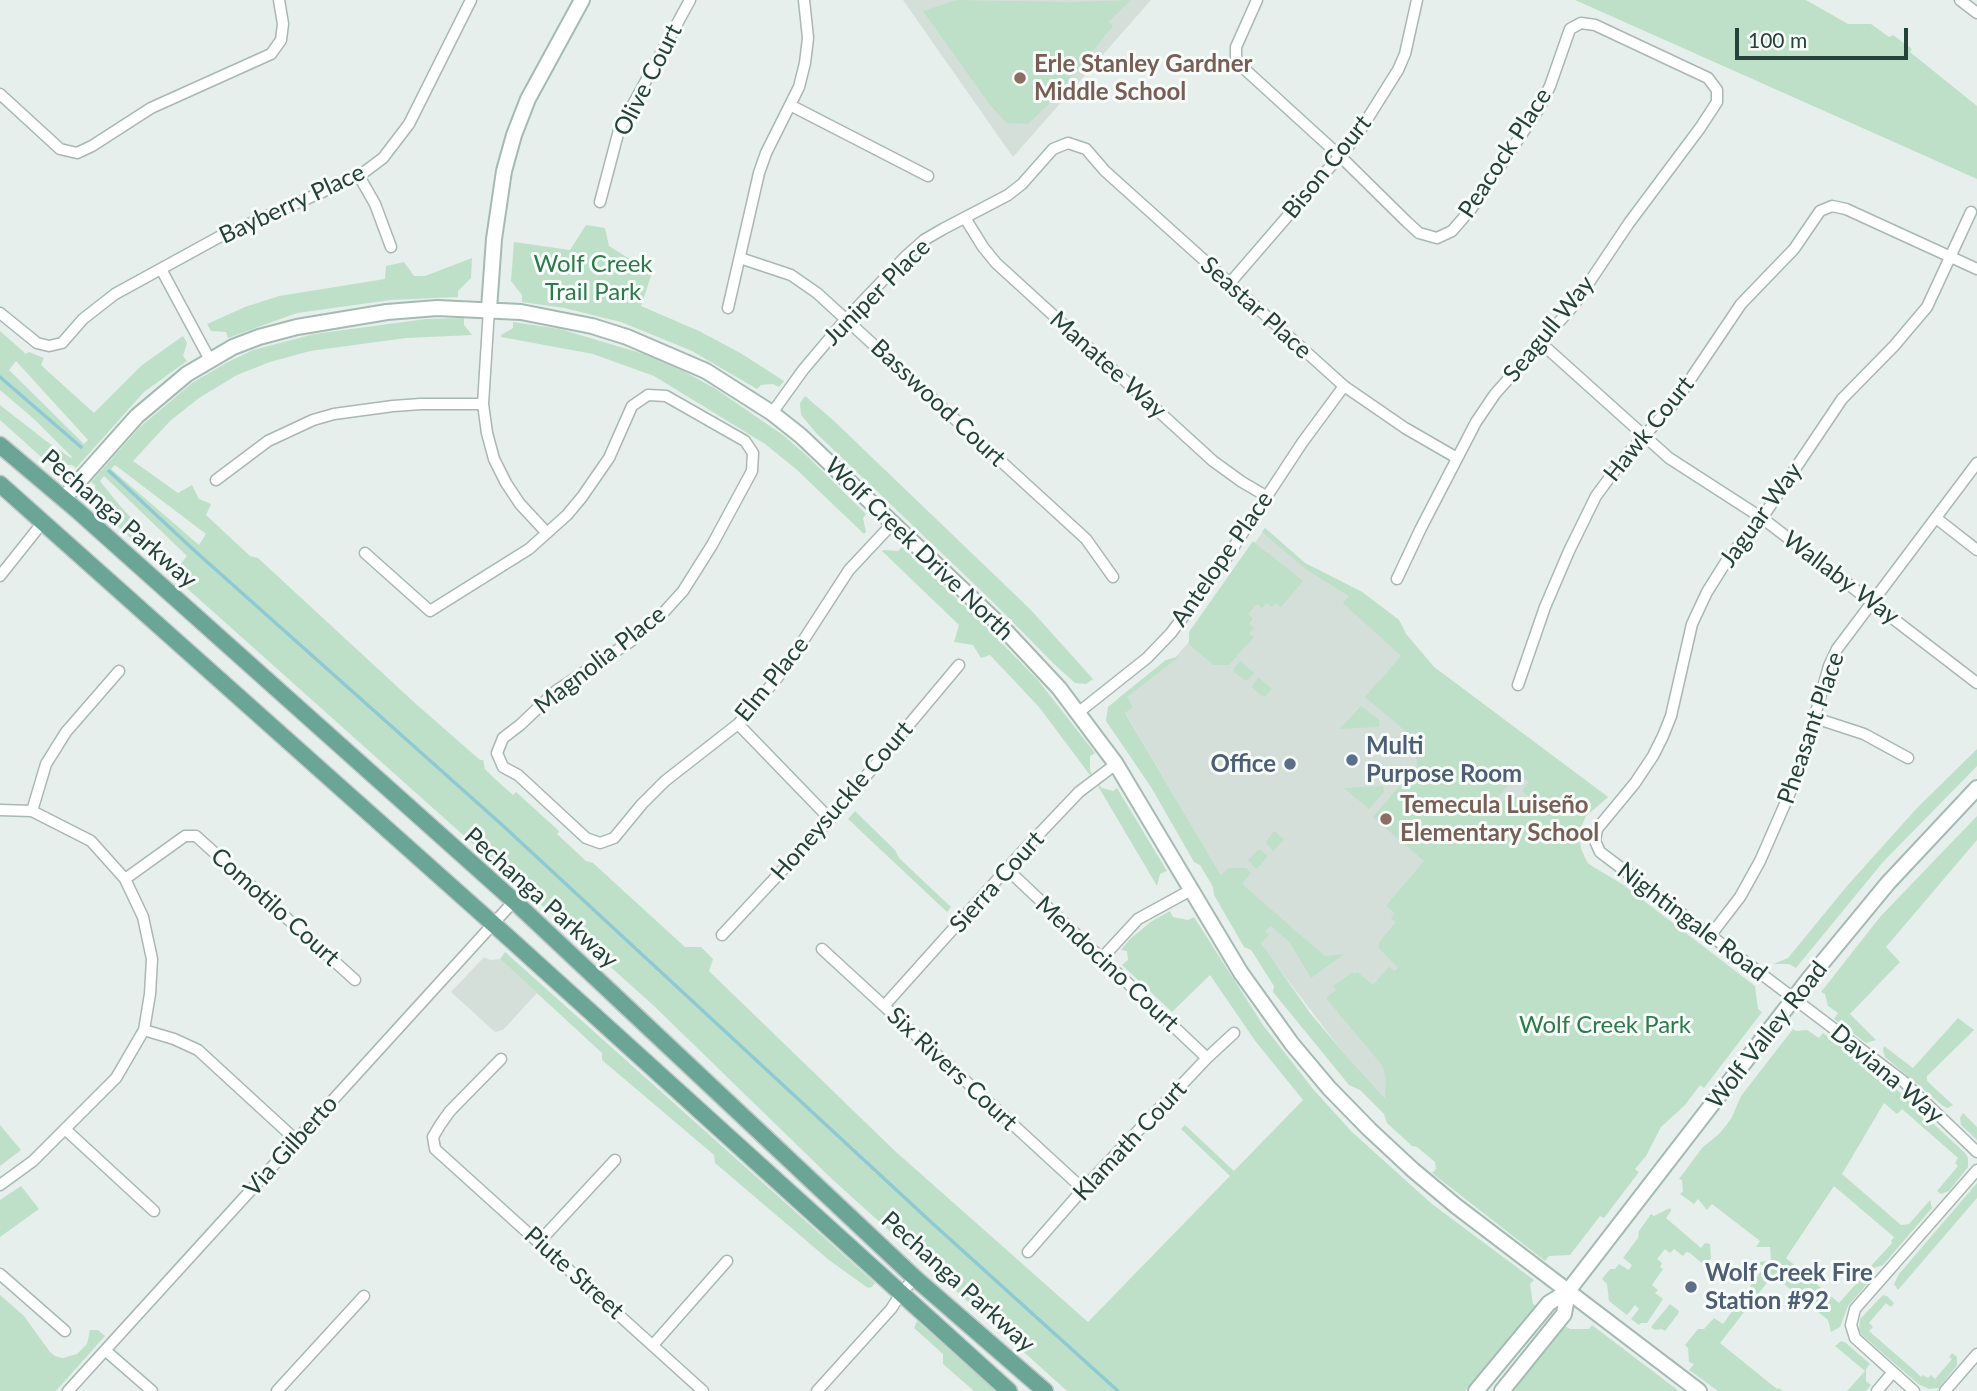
<!DOCTYPE html>
<html>
<head>
<meta charset="utf-8">
<style>
  body { margin:0 }
  #map { position:relative; width:1977px; height:1391px; overflow:hidden; background:#e6efeb; font-family:Lato,sans-serif }
  canvas { display:block }
  .scale { position:absolute; left:1735px; top:28px; width:173px; height:32px; box-sizing:border-box; border:4px solid #24423a; border-top:0; padding-left:9px; font-size:21px; line-height:24px; white-space:nowrap; color:#24423a; -webkit-text-stroke:5px #f7fbf9; paint-order:stroke }
</style>
</head>
<body>
<div id="map">
<canvas width="1977" height="1391"></canvas>
<div class="scale">100 m</div>
</div>
<script>
const ctx = document.querySelector('canvas').getContext('2d');
ctx.lineJoin = 'round';
function fillPath(path, color) { ctx.fillStyle = color; ctx.fill(path, 'evenodd'); }
const poly = rows => new Path2D(rows.map(r => 'M' + r).join(''));
function strokePath(path, color, width, dash) { ctx.strokeStyle = color; ctx.lineWidth = width; ctx.lineCap = dash ? 'butt' : 'round'; ctx.setLineDash(dash || []); ctx.stroke(path); }
function label(font, color, halo, rows, align = 'center') {
  ctx.font = font + ' Lato,sans-serif'; ctx.lineWidth = 6; ctx.setLineDash([]); ctx.textBaseline = 'middle'; ctx.strokeStyle = halo; ctx.fillStyle = color; for (const [text, x, y, turn = 0] of rows) {
    ctx.save(); ctx.translate(x, y); ctx.rotate((+turn || 0) * Math.PI / 180); ctx.textAlign = isNaN(turn) ? turn : align; if (halo) ctx.strokeText(text, 0, 0); ctx.fillText(text, 0, 0); ctx.restore();
  }
}
fillPath(poly([
  [903,0,1151,0,1013,157],
  [1265,528,1305,563,1362,592,1399,620,1406,634,1434,667,1608,797,1586,816,1580,829,1581,851,1590,866,1399,1109,1385,1098,1342,1051,1267,953,1117,699,1166,660,1174,659,1188,643,1192,635,1267,552,1255,543],
  [484,957,490,960,500,959,537,993,503,1030,495,1032,451,992]
]), '#d4dfda');
fillPath(poly([
  [957,0,1070,2,1131,0,1108,22,1113,26,1051,102,1028,124,1007,123,990,105,923,11],
  [1575,0,1806,0,1848,24,1871,24,1889,37,1893,35,1912,49,1910,52,1977,106,1977,179],
  [586,225,605,228,609,246,652,273,641,306,699,331,742,354,784,381,779,387,773,384,761,385,757,389,692,351,621,322,564,308,522,302,522,295,511,281,514,242,570,250],
  [472,258,471,278,458,291,458,297,391,300,297,313,228,338,226,332,211,331,207,324,245,307,279,296,385,279,386,266,404,262,414,276,425,276],
  [464,318,464,325,472,335,406,338,310,351,270,362,237,375,199,398,170,421,133,461,178,493,192,485,199,499,211,504,206,515,250,556,258,558,416,704,480,760,483,760,485,769,493,777,513,795,516,792,559,831,557,834,586,861,593,863,685,947,701,947,713,959,709,971,895,1151,1088,1322,1230,1176,1181,1129,1185,1125,1234,1171,1303,1100,1256,1042,1210,975,1172,1012,1122,965,1128,960,1127,951,1121,950,1130,939,1152,921,1170,911,1173,917,1188,920,1194,917,1263,1025,1313,1089,1352,1132,1432,1204,1534,1280,1530,1284,1533,1304,1537,1306,1465,1391,1067,1391,833,1180,654,1006,594,952,96,507,95,485,91,482,140,427,192,383,226,363,253,350,314,334,426,319],
  [115,465,206,534,199,545,111,469],
  [104,476,187,556,178,567,120,506,100,481],
  [513,322,560,329,644,354,683,371,716,389,783,435,806,455,866,514,863,518,866,532,864,534,796,469,765,444,654,376,593,354,501,337,501,335,513,328],
  [0,331,26,354,29,352,44,358,41,365,94,413,142,365,183,336,187,343,183,356,187,361,144,392,76,468,72,465,50,465,0,420,0,405,46,441,71,458,72,457,34,419,0,390],
  [16,361,88,440,84,444,9,370],
  [805,396,833,420,1031,610,1093,679,1086,684,1075,683,1054,664,994,603,817,434,801,415,800,403],
  [1265,528,1305,563,1362,592,1399,620,1406,634,1434,667,1608,797,1586,816,1580,829,1579,843,1587,863,1622,884,1755,986,1758,1009,1762,1012,1704,1088,1700,1085,1685,1105,1661,1127,1646,1156,1635,1169,1639,1172,1604,1218,1600,1216,1570,1255,1549,1256,1545,1261,1432,1173,1436,1169,1435,1162,1417,1147,1412,1146,1387,1123,1384,1114,1360,1090,1349,1085,1273,992,1274,986,1251,950,1244,947,1214,895,1213,887,1200,865,1194,862,1151,787,1106,721,1108,707,1166,660,1180,656,1127,697,1133,707,1125,713,1221,875,1228,868,1246,868,1251,873,1242,884,1297,932,1325,956,1344,954,1311,978,1290,943,1271,926,1265,931,1269,935,1261,943,1310,1013,1342,1051,1385,1098,1386,1078,1382,1065,1326,998,1336,990,1333,986,1353,972,1355,974,1357,972,1373,985,1389,967,1395,971,1398,968,1379,948,1379,942,1396,922,1391,919,1395,913,1386,906,1424,861,1373,817,1417,766,1415,739,1365,697,1401,656,1343,603,1349,596,1307,570,1262,532],
  [1518,774,1529,782,1522,791,1540,806,1536,810,1520,796,1518,798,1510,795,1491,813,1488,809],
  [1253,541,1303,581,1281,607,1276,603,1272,607,1267,603,1262,608,1257,604,1248,614,1253,619,1249,624,1254,628,1249,633,1254,637,1229,665,1213,665,1189,644,1189,632],
  [902,547,978,619,1038,680,1095,753,1090,756,1090,770,1092,774,1090,775,1039,707,990,655,981,658,973,645,954,642,959,625,882,551,884,550,898,551],
  [1240,661,1254,673,1248,680,1244,680,1234,672,1234,668],
  [1258,677,1272,689,1265,696,1262,696,1252,687],
  [1361,706,1379,720,1379,727,1340,729],
  [1977,749,1977,766,1883,862,1796,968,1789,964,1773,964,1788,958,1847,886,1917,808],
  [1099,785,1102,788,1113,791,1117,788,1167,871,1160,874,1157,886,1098,786],
  [1383,786,1384,792,1369,809,1344,788],
  [855,811,895,850,899,858,951,907,947,912,848,819],
  [1977,816,1977,840,1886,947,1900,962,1850,1014,1876,1040,1866,1043,1834,1019,1838,1013,1828,1006,1825,994,1821,992,1880,917],
  [1274,831,1284,839,1273,851,1266,842],
  [1259,849,1268,856,1257,869,1248,860],
  [505,952,875,1283,872,1287,868,1288,829,1260,715,1163,714,1155,602,1060,602,1053,500,959],
  [1958,1018,1974,1030,1927,1076,1927,1081,1953,1105,1948,1108,1943,1106,1885,1057,1883,1050,1884,1046,1913,1068],
  [1793,1029,1796,1031,1807,1030,1819,1038,1823,1033,1895,1088,1965,1153,1968,1158,1968,1167,1949,1191,1941,1194,1937,1191,1958,1166,1955,1163,1958,1158,1902,1109,1897,1114,1884,1103,1842,1174,1901,1225,1909,1224,1930,1200,1932,1208,1883,1265,1874,1268,1871,1266,1892,1243,1891,1241,1894,1237,1834,1186,1786,1258,1839,1303,1864,1275,1868,1279,1867,1284,1848,1306,1840,1327,1831,1332,1828,1320,1773,1275,1720,1343,1777,1389,1779,1388,1783,1391,1718,1391,1689,1370,1694,1364,1689,1362,1688,1348,1685,1345,1698,1329,1704,1329,1714,1318,1723,1324,1764,1267,1757,1262,1771,1261,1770,1247,1756,1247,1760,1241,1712,1204,1707,1210,1698,1199,1694,1204,1680,1194,1683,1191,1682,1180,1679,1179,1702,1148,1720,1133,1731,1119,1741,1096],
  [1963,1113,1977,1127,1977,1140,1961,1125,1960,1118],
  [0,1125,21,1150,0,1166],
  [1977,1183,1977,1198,1898,1290,1894,1284,1899,1274],
  [21,1186,39,1209,0,1237,0,1200],
  [1670,1208,1671,1211,1666,1218,1701,1248,1705,1243,1710,1244,1711,1258,1705,1266,1690,1253,1686,1252,1683,1256,1674,1249,1670,1253,1665,1249,1657,1259,1662,1263,1660,1267,1663,1269,1652,1285,1658,1290,1655,1293,1663,1299,1647,1323,1641,1323,1639,1325,1631,1319,1639,1309,1635,1305,1627,1315,1609,1301,1607,1284,1602,1279,1610,1269,1615,1269,1619,1264,1629,1270,1632,1265,1623,1258,1638,1238,1639,1231,1651,1214,1654,1216],
  [0,1295,24,1316,50,1352,55,1356,63,1358,77,1354,87,1344,90,1330,98,1330,105,1336,56,1391,0,1391],
  [1883,1295,1887,1296,1894,1303,1891,1307,1886,1303,1869,1323,1873,1327,1869,1331,1915,1371,1921,1377,1923,1375,1928,1378,1931,1375,1935,1379,1952,1359,1949,1357,1952,1353,1957,1357,1957,1365,1939,1388,1929,1389,1918,1384,1862,1335,1859,1330,1860,1319],
  [1670,1304,1679,1311,1678,1314,1665,1331,1662,1329,1655,1330,1651,1327],
  [917,1321,996,1391,974,1391,943,1364,943,1354,914,1328],
  [1592,1325,1679,1391,1513,1391,1565,1326,1570,1329,1589,1329],
  [1841,1341,1846,1343,1870,1364,1866,1369,1866,1381,1871,1385,1866,1391,1847,1391,1865,1371,1835,1346]
]), '#bfe0c8');
strokePath(poly([
  [0,377,81,447],
  [109,471,196,552,500,823,931,1222,1118,1391]
]), '#8ec9d4', 3.5);
const street = poly([
  [1257,0,1236,47,1236,57,1239,64,1341,157,1407,222,1419,233,1437,238,1452,231,1471,209,1538,110,1550,86,1570,29,1581,23,1595,25,1708,78,1717,90,1717,102,1700,128,1629,223,1574,305,1495,394,1476,422,1421,528,1397,579],
  [1960,0,1977,13],
  [0,94,60,149,77,153,92,146,151,108,271,54,281,40,283,24,279,0],
  [790,105,928,176],
  [359,176,375,204,391,247],
  [600,202,619,130,690,0],
  [1971,212,1927,307,1894,346,1842,399,1762,518,1729,557,1707,592,1692,624,1671,716,1663,736,1653,756,1635,783,1597,829,1595,841,1600,852,1903,1081,1977,1152],
  [965,218,983,247,996,263,1213,461,1242,482,1266,496],
  [740,258,791,275,817,293,1086,539,1113,577],
  [161,269,210,360],
  [1229,284,1356,137,1398,70,1405,54,1417,0],
  [728,308,759,173,766,153,799,87,805,63,808,38,804,0],
  [489,309,483,404,487,433,494,459,506,483,520,504,547,533],
  [0,313,37,343,49,346,62,343,83,319,115,294,219,237,359,176,383,158,409,124,471,0],
  [1541,343,1669,458,1762,518,1977,683],
  [772,413,803,370,846,319,906,256,924,240,943,229,1008,195,1022,184,1053,149,1068,143,1086,149,1105,171,1344,386,1405,428,1457,458],
  [216,480,268,441,313,420,334,414,393,406,421,404,483,404],
  [1936,518,1977,550],
  [365,553,430,611,529,549,567,515,582,497,609,458,632,406,648,395,666,396,745,441,753,453,752,471,712,545,683,591,664,612,631,641,556,691,520,725,503,738,497,753,503,767,518,775,586,838,600,843,614,838,642,804,665,781,738,724,754,706,786,667,849,570,893,523],
  [0,576,43,522],
  [1518,685,1545,607,1569,551,1596,496,1624,458,1675,402,1741,304,1794,249,1820,211,1832,206,1846,209,1977,269],
  [1079,712,1147,658,1171,633,1221,566,1302,443,1344,386],
  [1815,718,1864,734,1908,758],
  [738,724,830,819],
  [0,810,32,811,91,841,125,879,143,917,152,959,150,994,144,1030,116,1078,33,1161,0,1185],
  [32,811,46,764,66,732,119,671],
  [1008,870,1207,1058],
  [125,879,185,836,196,836,355,980],
  [722,935,830,819,959,665],
  [1710,936,1740,897,1760,861,1799,772,1829,666,1837,649,1977,463],
  [822,949,1083,1189],
  [1101,959,1138,919,1191,890],
  [884,1006,1022,852,1079,792,1116,764],
  [144,1030,174,1039,198,1050,296,1140],
  [501,1059,450,1111,440,1125,433,1137,435,1149,703,1391],
  [66,1130,154,1211],
  [539,1242,615,1160],
  [1028,1252,1083,1189,1207,1058,1234,1033],
  [0,1274,65,1331],
  [653,1345,727,1261],
  [106,1351,152,1391],
  [68,1391,514,901],
  [277,1391,364,1296],
  [817,1391,891,1309,902,1292,915,1278],
  [1877,1391,1893,1372],
  [1914,1391,1855,1338,1851,1325,1855,1309,1977,1170],
  [1945,1391,1977,1354]
]);
const secondary = poly([
  [489,309,494,239,504,171,514,135,528,99,582,0],
  [63,499,137,416,187,374,233,347,259,337,297,327,387,312,437,308,521,312,592,326,627,337,706,371,772,413,801,436,1001,626,1059,688,1116,764,1241,973,1292,1044,1329,1088,1369,1129,1413,1170,1456,1206,1699,1391],
  [1476,1391,1549,1303,1568,1291,1808,980,1888,883,1977,788],
  [1502,1391,1564,1314,1568,1291]
]);
const primary = poly([
  [0,445,78,511,514,901,915,1278,1045,1391],
  [0,484,509,938,1009,1391]
]);
strokePath(street, '#a8b8b2', 13);
strokePath(secondary, '#a4bbb3', 18);
strokePath(primary, '#c2cac8', 19);
strokePath(street, '#fff', 10);
strokePath(secondary, '#fff', 14);
strokePath(primary, '#6aa596', 16);
for (const [x, y, r, color] of [
  [1020,78,7,"#8d6e63"],
  [1352,760,7,"#5c6f8a"],
  [1290,764,7,"#5c6f8a"],
  [1386,819,7,"#8d6e63"],
  [1691,1287,7,"#5c6f8a"]
]) { const dot = new Path2D(); dot.arc(x, y, r, 0, 2 * Math.PI); ctx.fillStyle = color; ctx.fill(dot); strokePath(dot, '#f7fbf9', 2.5); }
label('bold 24px', '#785e54', '#f7fbf9', [
  ["Erle Stanley Gardner",1034,64],
  ["Middle School",1034,92],
  ["Temecula Luiseño",1400,805],
  ["Elementary School",1400,833]
], 'left');
label('24px', '#24423a', '#f7fbf9', [
  ["Olive Court",648,80,-63],
  ["Peacock Place",1505,153,-57],
  ["Bison Court",1327,167,-51],
  ["Bayberry Place",292,204,-25],
  ["Juniper Place",877,292,-45],
  ["Seastar Place",1256,308,42],
  ["Seagull Way",1549,329,-51],
  ["Manatee Way",1108,365,42],
  ["Basswood Court",938,403,43],
  ["Hawk Court",1649,429,-51],
  ["Jaguar Way",1761,515,-54],
  ["Pechanga Parkway",119,519,41],
  ["Wolf Creek Drive North",919,549,44],
  ["Antelope Place",1222,559,-55],
  ["Wallaby Way",1841,578,37],
  ["Magnolia Place",600,660,-38],
  ["Elm Place",772,679,-51],
  ["Pheasant Place",1811,728,-71],
  ["Honeysuckle Court",842,801,-49],
  ["Sierra Court",997,882,-48],
  ["Pechanga Parkway",541,898,42],
  ["Comotilo Court",275,907,42],
  ["Nightingale Road",1692,922,37],
  ["Mendocino Court",1107,964,43],
  ["Wolf Valley Road",1767,1035,-52],
  ["Six Rivers Court",952,1069,43],
  ["Daviana Way",1887,1074,40],
  ["Klamath Court",1130,1141,-47],
  ["Via Gilberto",291,1146,-48],
  ["Piute Street",574,1273,42],
  ["Pechanga Parkway",958,1282,42]
]);
label('24px', '#2d7a4b', '#f7fbf9', [
  ["Wolf Creek",593,264],
  ["Trail Park",593,292],
  ["Wolf Creek Park",1605,1025]
]);
label('bold 24px', '#4e5e75', '#f7fbf9', [
  ["Multi",1366,746],
  ["Purpose Room",1366,774],
  ["Office",1276,764,"right"],
  ["Wolf Creek Fire",1705,1273],
  ["Station #92",1705,1301]
], 'left');
</script>
</body>
</html>
